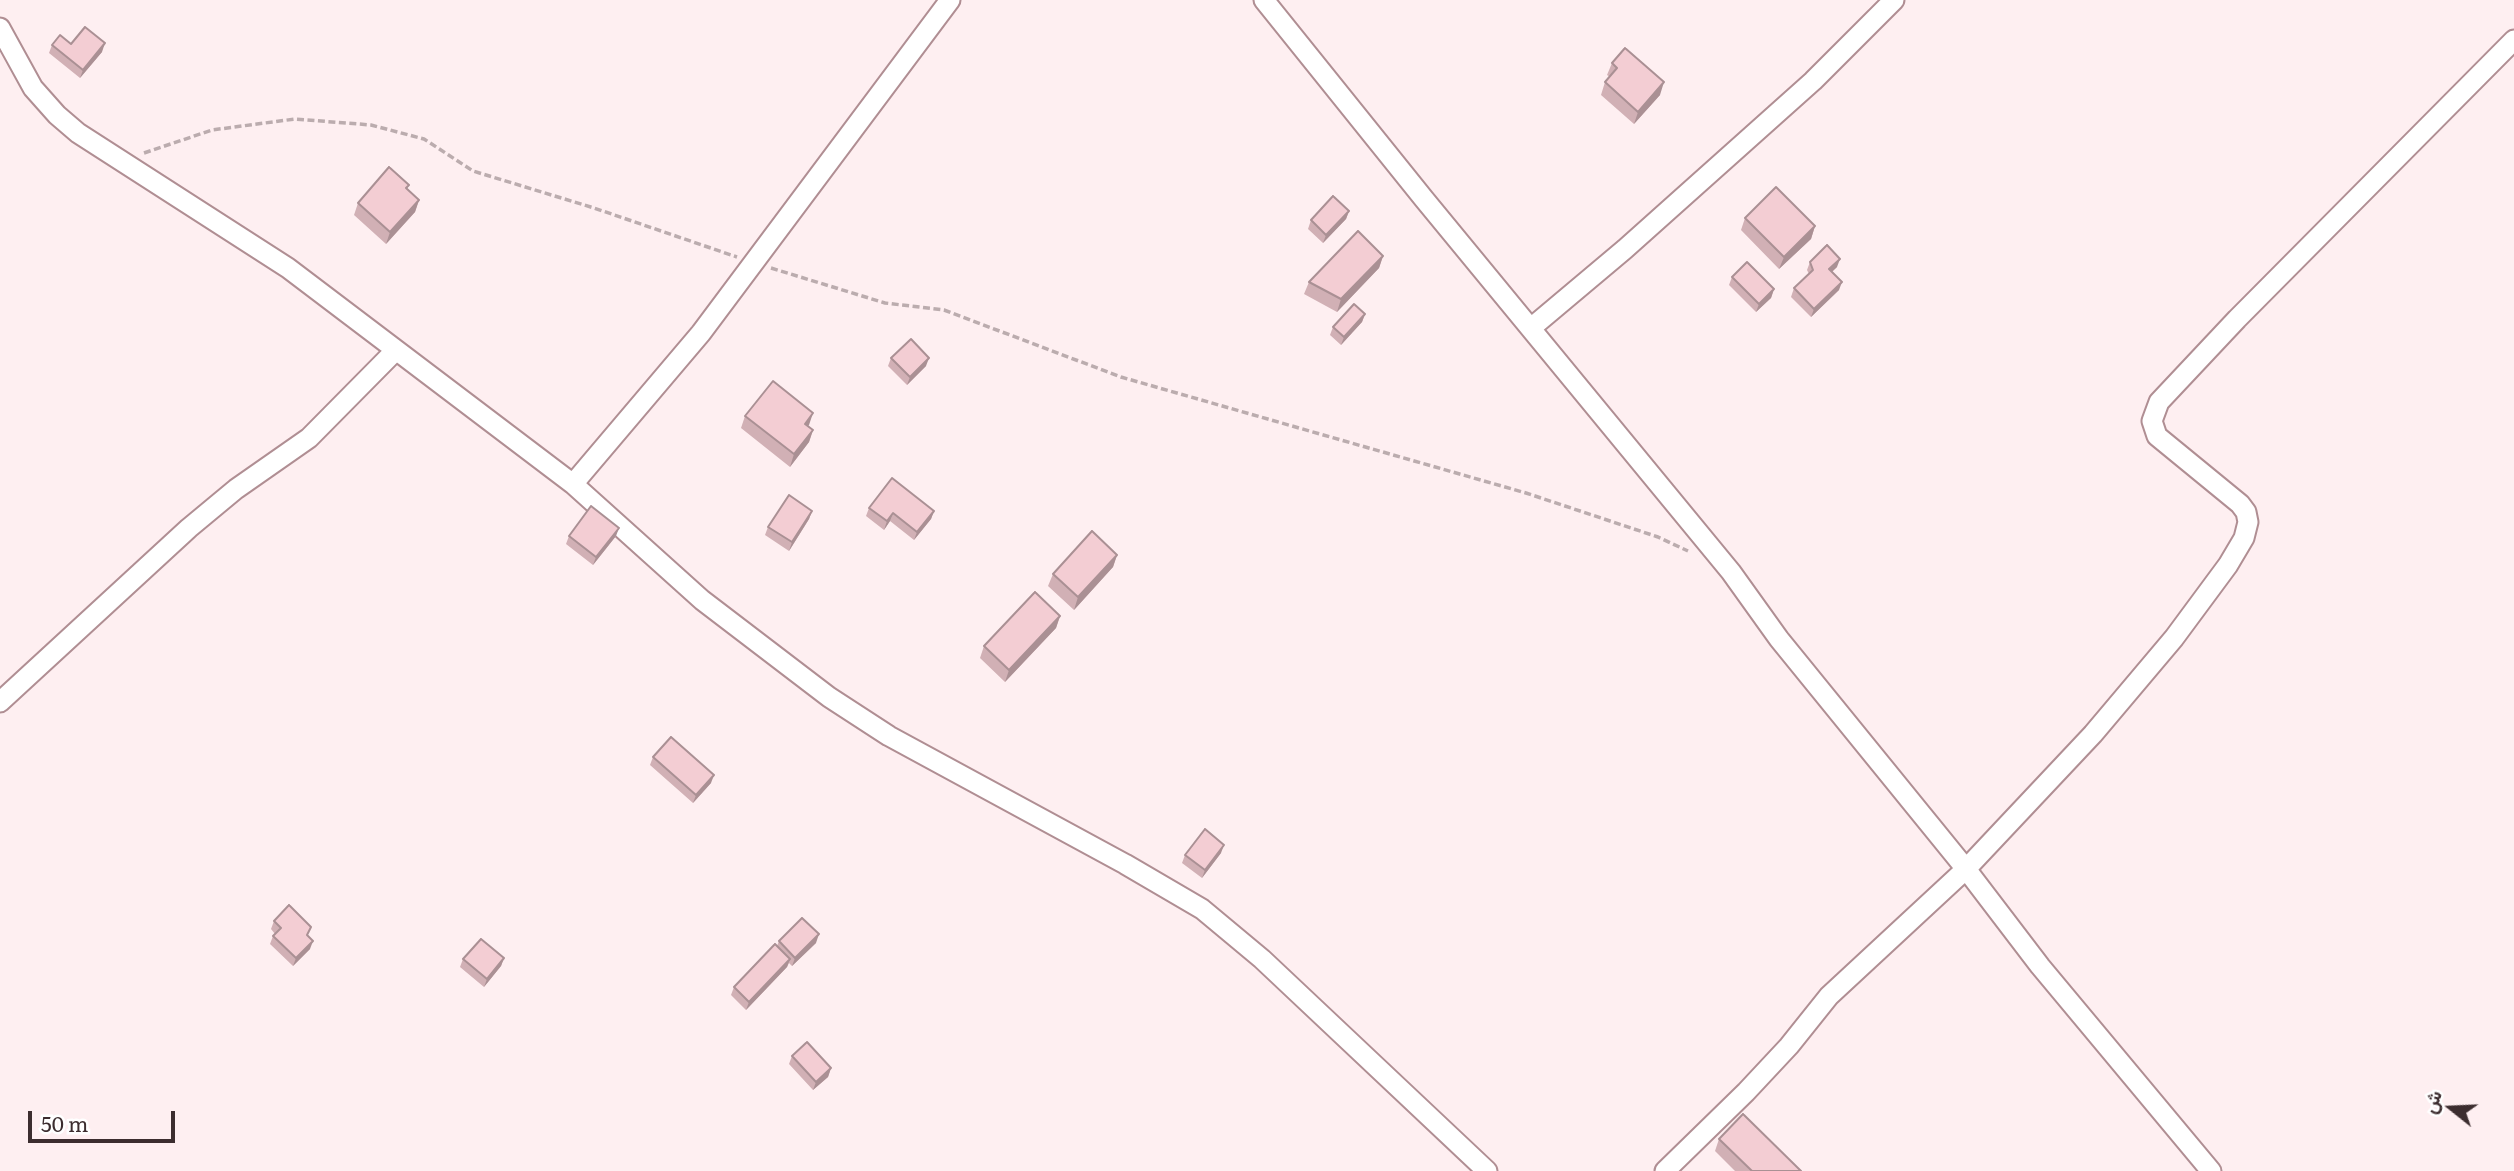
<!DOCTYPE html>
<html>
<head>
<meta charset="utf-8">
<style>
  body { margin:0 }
  #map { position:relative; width:2514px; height:1171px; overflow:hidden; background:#feeff1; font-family:Literata,Vazirmatn,serif }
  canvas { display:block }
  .north { position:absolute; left:2416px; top:1073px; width:70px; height:70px; -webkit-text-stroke:5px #fff; paint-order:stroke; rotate:288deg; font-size:19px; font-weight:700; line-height:28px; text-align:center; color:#3c2d2f }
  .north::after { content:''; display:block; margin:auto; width:24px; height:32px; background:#3c2d2f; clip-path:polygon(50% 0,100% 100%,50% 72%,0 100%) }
  .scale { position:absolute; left:28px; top:1111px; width:147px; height:32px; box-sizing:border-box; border:4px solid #3c2d2f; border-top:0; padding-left:9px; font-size:21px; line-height:24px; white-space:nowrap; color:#3c2d2f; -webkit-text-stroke:5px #fff; paint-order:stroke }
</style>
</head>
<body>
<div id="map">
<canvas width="2514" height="1171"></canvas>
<div class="north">ش</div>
<div class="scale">50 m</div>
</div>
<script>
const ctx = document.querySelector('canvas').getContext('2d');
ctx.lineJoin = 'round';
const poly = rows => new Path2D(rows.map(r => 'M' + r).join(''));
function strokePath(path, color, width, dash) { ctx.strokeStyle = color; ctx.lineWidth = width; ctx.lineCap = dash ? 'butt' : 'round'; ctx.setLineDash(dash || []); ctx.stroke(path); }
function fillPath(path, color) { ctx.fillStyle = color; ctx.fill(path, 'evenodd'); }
const minor = poly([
  [1264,0,1424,199,1731,572,1779,639,1966,869,2040,966,2211,1171],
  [0,28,33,88,57,115,78,133,288,268,573,484,702,600,829,697,889,736,1125,864,1202,909,1262,959,1487,1171],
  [1531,328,1625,249,1813,81,1894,0],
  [573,484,701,333,950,0],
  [0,702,189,528,236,489,309,438,396,350],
  [1665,1171,1746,1092,1789,1046,1829,996,1966,869,2093,734,2174,638,2228,565,2244,538,2248,522,2246,512,2240,504,2157,436,2152,421,2159,402,2237,319,2514,40]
]);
strokePath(minor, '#b08e93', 23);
strokePath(poly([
  [144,153,212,130,295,119,371,125,424,139,473,171,594,208,737,257],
  [771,268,885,303,944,310,1121,377,1526,493,1658,537,1688,551]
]), '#bbacae', 3.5, [7, 3.5]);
strokePath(minor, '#fff', 19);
fillPath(poly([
  [71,44,102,52,80,78,49,53,52,45],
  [1612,63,1660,95,1634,124,1601,95,1605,82,1610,77,1607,75],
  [409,185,407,189,419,200,415,212,386,244,354,215,358,203],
  [1349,211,1346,219,1323,243,1308,229,1311,220],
  [1745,218,1815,226,1811,239,1779,269,1741,230],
  [1383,256,1379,268,1337,312,1304,294,1309,282],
  [1810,262,1837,267,1832,272,1839,290,1811,317,1791,297,1794,288,1809,274,1807,270],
  [1732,277,1774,289,1771,298,1756,312,1729,285],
  [1365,314,1362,322,1341,345,1330,335,1333,327],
  [891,358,926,366,907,385,888,366],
  [745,416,808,426,813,430,809,442,790,467,741,428],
  [869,508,934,511,931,519,914,540,890,521,884,530,866,516],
  [812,511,809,519,789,551,765,535,768,527],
  [569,536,616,536,593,565,566,544],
  [1117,555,1113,567,1074,610,1048,586,1053,574],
  [1060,616,1056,628,1005,682,980,658,984,646],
  [653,757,711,783,693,803,650,765],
  [1221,853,1202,878,1182,863,1185,855],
  [274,921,308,936,310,949,293,966,270,944,273,936,275,934,271,929],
  [779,941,816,943,792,966,789,963,787,967,746,1010,731,995,734,987,777,946],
  [504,958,501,966,484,987,460,967,463,959],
  [792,1056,831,1068,828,1077,813,1090,789,1064],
  [1719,1139,1801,1171,1735,1171,1715,1151]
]), '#d1b0b5');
fillPath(poly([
  [105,43,102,52,80,78,83,70],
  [1664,82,1660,95,1634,124,1638,112],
  [419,200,415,212,386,244,390,232],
  [1349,211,1346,219,1323,243,1326,235],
  [1815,226,1811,239,1779,269,1784,257],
  [1383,256,1379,268,1337,312,1341,299],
  [1840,259,1837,267,1826,277,1829,269],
  [1842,282,1839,290,1811,317,1814,309],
  [1774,289,1771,298,1756,312,1759,304],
  [1365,314,1362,322,1341,345,1344,337],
  [929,358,926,366,907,385,910,377],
  [813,413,809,425,800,436,805,424],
  [813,430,809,442,790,467,794,454],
  [812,511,809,519,789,551,792,542],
  [934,511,931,519,914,540,917,532],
  [893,513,890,521,884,530,887,521],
  [619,528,616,536,593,565,596,557],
  [1117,555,1113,567,1074,610,1078,597],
  [1060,616,1056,628,1005,682,1009,670],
  [714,775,711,783,693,803,696,795],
  [1224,845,1221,853,1202,878,1205,870],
  [819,934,816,943,792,966,795,958],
  [313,941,310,949,293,966,296,958],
  [504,958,501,966,484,987,487,979],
  [790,959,787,967,746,1010,749,1002],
  [831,1068,828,1077,813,1090,816,1082]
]), '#aa9094');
const building = poly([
  [85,27,105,43,83,70,52,45,60,35,71,44,85,27],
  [1625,48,1664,82,1638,112,1605,82,1617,68,1612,63,1625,48],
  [389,167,409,185,406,188,419,200,390,232,358,203,389,167],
  [1776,187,1815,226,1784,257,1745,218,1776,187],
  [1333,196,1349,211,1326,235,1311,220,1333,196],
  [1358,231,1383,256,1341,299,1309,282,1358,231],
  [1827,245,1840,259,1829,269,1842,282,1814,309,1794,288,1813,270,1810,262,1827,245],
  [1747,262,1774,289,1759,304,1732,277,1747,262],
  [1354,304,1365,314,1344,337,1333,327,1354,304],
  [911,339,929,358,910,377,891,358,911,339],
  [773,381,813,413,805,424,813,430,794,454,745,416,773,381],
  [892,478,934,511,917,532,893,513,887,521,869,508,892,478],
  [789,495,812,511,792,542,768,527,789,495],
  [591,506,619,528,596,557,569,536,591,506],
  [1092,531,1117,555,1078,597,1053,574,1092,531],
  [1035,592,1060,616,1009,670,984,646,1035,592],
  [671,737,714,775,696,795,653,757,671,737],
  [1205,829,1224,845,1205,870,1185,855,1205,829],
  [289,905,311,927,307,935,313,941,296,958,273,936,281,928,274,921,289,905],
  [802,918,819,934,795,958,779,941,802,918],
  [481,939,504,958,487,979,463,959,481,939],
  [775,944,790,959,749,1002,734,987,775,944],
  [807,1042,831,1068,816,1082,792,1056,807,1042],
  [1743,1114,1801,1171,1752,1171,1719,1139,1743,1114]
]);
fillPath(building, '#f3cdd3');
strokePath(building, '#aa9094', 2);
</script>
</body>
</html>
